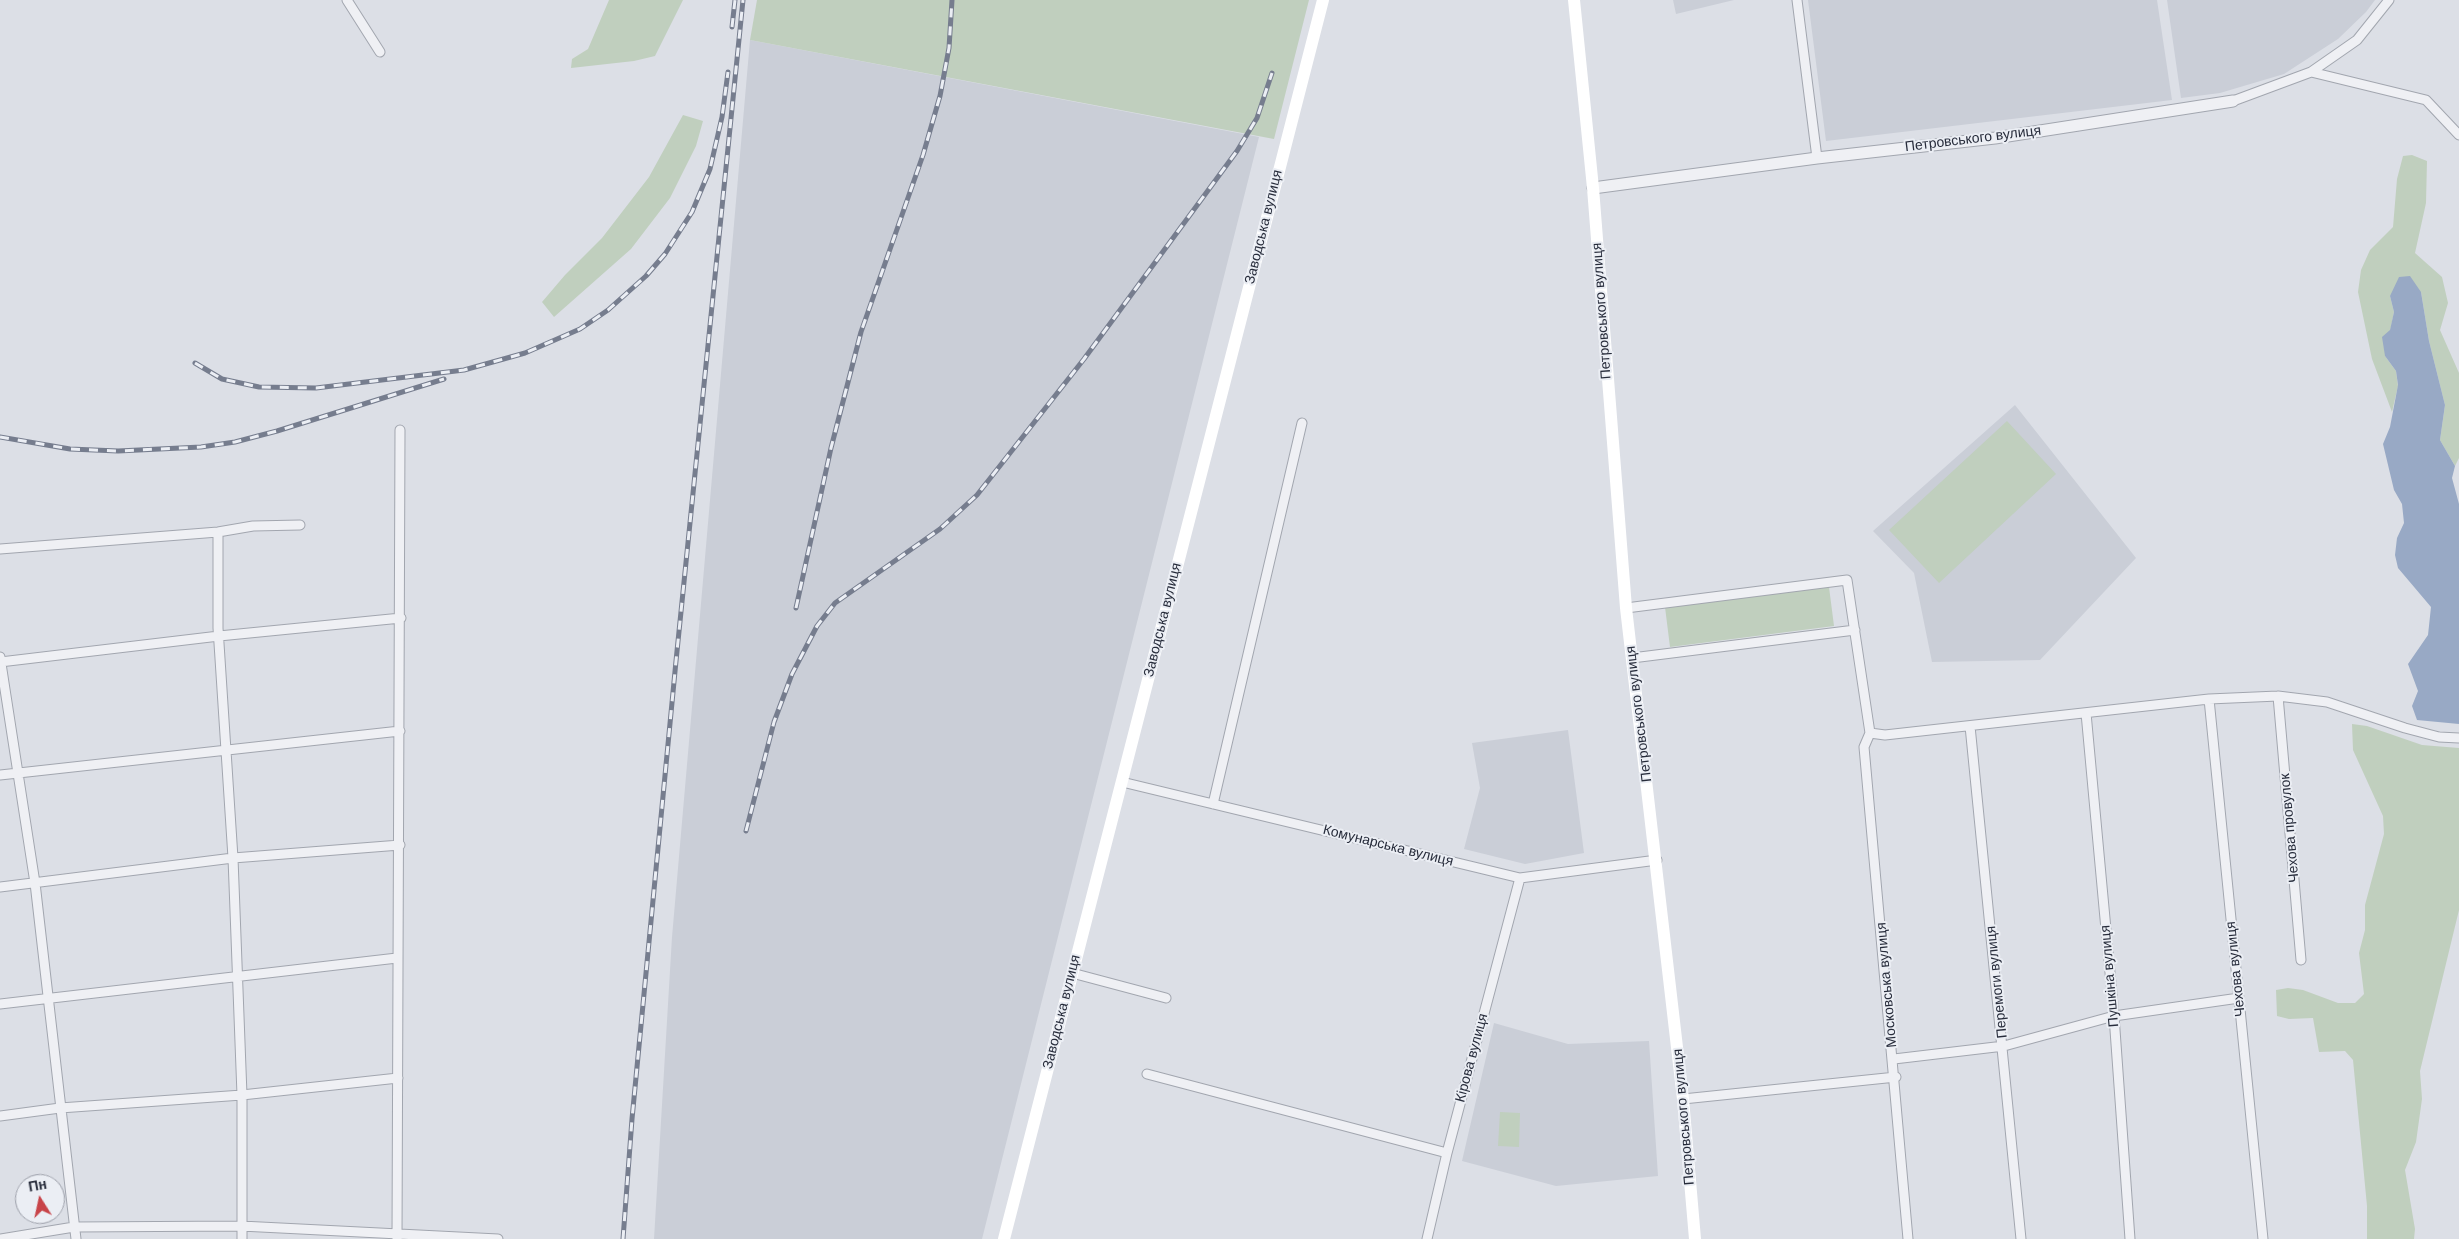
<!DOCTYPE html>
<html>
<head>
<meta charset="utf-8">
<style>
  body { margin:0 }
  #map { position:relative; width:2459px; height:1239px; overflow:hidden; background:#dcdfe6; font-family:Arial,sans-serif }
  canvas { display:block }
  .north { position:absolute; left:15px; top:1174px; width:50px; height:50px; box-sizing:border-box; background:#ebeef4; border:1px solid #9da0aa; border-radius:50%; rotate:350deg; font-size:14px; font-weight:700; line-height:20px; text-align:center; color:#272c3b }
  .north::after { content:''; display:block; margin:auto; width:18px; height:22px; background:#c84449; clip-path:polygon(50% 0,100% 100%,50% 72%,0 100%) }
</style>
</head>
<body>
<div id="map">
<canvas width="2459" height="1239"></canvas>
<div class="north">Пн</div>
</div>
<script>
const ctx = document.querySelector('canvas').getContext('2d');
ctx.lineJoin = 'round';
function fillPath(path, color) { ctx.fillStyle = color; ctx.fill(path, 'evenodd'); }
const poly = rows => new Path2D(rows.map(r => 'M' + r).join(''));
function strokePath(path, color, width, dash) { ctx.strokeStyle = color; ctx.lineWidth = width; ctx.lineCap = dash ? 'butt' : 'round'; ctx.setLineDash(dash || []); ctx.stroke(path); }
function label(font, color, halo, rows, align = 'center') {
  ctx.font = font + ' Arial,sans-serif'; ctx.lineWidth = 4; ctx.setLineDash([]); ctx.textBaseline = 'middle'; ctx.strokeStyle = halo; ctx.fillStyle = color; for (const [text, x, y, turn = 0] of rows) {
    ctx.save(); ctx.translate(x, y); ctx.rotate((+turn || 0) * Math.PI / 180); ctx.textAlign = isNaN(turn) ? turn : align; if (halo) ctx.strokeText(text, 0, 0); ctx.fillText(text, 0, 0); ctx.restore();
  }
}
fillPath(poly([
  [1673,0,1734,0,1676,14],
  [1808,0,2157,0,2172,100,1826,141],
  [2167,0,2375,0,2366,12,2338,39,2284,74,2220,93,2181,98],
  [750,40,1259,137,982,1239,654,1239,672,937],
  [2015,405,2136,558,2040,660,1932,662,1914,573,1873,531],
  [1568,730,1584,853,1525,864,1464,849,1480,788,1472,743],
  [1494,1023,1568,1044,1649,1041,1658,1176,1556,1186,1462,1161]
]), '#caced7');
fillPath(poly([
  [609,0,683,0,655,56,634,61,571,68,572,59,588,49],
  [757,0,1309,0,1274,139,750,40],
  [683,115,703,121,696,146,670,198,631,249,554,317,542,302,565,275,602,238,649,177],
  [2412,155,2427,161,2426,203,2415,253,2442,277,2448,303,2440,330,2459,373,2459,458,2455,466,2440,440,2445,405,2429,341,2421,292,2390,296,2394,312,2385,356,2396,371,2398,386,2392,412,2372,359,2358,292,2361,270,2370,250,2393,227,2397,179,2403,156],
  [2007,421,2056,474,1939,583,1889,530],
  [1829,587,1834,626,1670,647,1665,607],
  [2352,724,2367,726,2422,745,2459,748,2459,910,2420,1071,2422,1099,2416,1142,2405,1170,2415,1229,2414,1239,2367,1239,2367,1206,2353,1060,2345,1051,2319,1052,2313,1018,2289,1019,2277,1016,2276,990,2288,988,2303,990,2338,1003,2355,1003,2364,994,2359,953,2365,930,2365,905,2384,834,2383,816,2353,750],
  [1500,1112,1520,1113,1519,1147,1498,1146]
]), '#c0cfbe');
fillPath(poly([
  [2410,276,2421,292,2429,341,2445,405,2440,440,2455,466,2452,478,2459,504,2459,724,2417,720,2412,706,2418,691,2408,664,2428,635,2431,607,2398,568,2395,555,2397,538,2404,523,2402,504,2394,490,2383,444,2390,427,2398,385,2396,371,2385,356,2382,337,2390,330,2394,312,2390,296,2399,277]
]), '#98a9c5');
const minor = poly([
  [347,0,380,52],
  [1797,0,1817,158],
  [2311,72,2426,100,2459,135],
  [2233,101,2311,72,2357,40,2389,0],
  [218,532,218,628,233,858,242,1095,242,1239],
  [0,549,218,532,253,526,300,525],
  [1626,608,1847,580,1870,733,1885,735,2209,699,2278,696,2327,702,2405,728,2439,737,2459,738],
  [0,657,35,883,76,1239],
  [1632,658,1855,630],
  [0,662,219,636,401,618],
  [2278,696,2301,960],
  [2209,699,2263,1239],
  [2086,713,2114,1016,2130,1239],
  [1970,726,2021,1239],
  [1870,733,1864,747,1908,1239],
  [0,775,400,731],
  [1122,782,1520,878,1657,860],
  [1213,804,1302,423],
  [0,887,233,858,400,845],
  [1072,973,1166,998],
  [0,1004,397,958],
  [1894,1059,2004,1046,2114,1016,2239,998],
  [1147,1074,1447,1153],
  [1683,1099,1896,1077],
  [0,1116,60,1108,242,1095,398,1078],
  [1,1239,74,1227,241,1226,498,1239],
  [397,1239,400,430],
  [1427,1239,1447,1153,1520,878]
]);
const tertiary = poly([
  [1593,188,1817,158,1995,138,2233,101]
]);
strokePath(minor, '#a2a6af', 11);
strokePath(tertiary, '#a2a6af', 13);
strokePath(minor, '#eff0f4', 9);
strokePath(tertiary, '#eff0f4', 11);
strokePath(poly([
  [1574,0,1593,188,1626,608,1683,1099,1695,1239],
  [1004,1239,1323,0]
]), '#fff', 12);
const rail = poly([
  [732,27,735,0],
  [195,363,222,379,259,387,316,388,464,370,525,353,580,329,608,310,646,276,665,254,692,212,710,169,722,117,728,72],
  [0,437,70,449,118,451,201,447,235,442,277,431,444,379],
  [796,608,831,448,861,332,923,155,940,96,949,48,952,0],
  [746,831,774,722,792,674,817,626,835,603,940,529,977,495,1084,359,1237,151,1257,118,1272,73],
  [623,1239,632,1119,676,661,743,0]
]);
strokePath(rail, '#767d8e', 5);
strokePath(rail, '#ebeef4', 3, [9]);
label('14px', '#272c3b', '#ebeef4', [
  ["Петровського вулиця",1973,139,-7],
  ["Заводська вулиця",1264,227,-76],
  ["Петровського вулиця",1602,311,-94],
  ["Заводська вулиця",1163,620,-76],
  ["Петровського вулиця",1639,714,-97],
  ["Чехова провулок",2290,828,-95],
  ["Комунарська вулиця",1388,846,14],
  ["Чехова вулиця",2236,969,-96],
  ["Пушкіна вулиця",2110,976,-95],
  ["Перемоги вулиця",1997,982,-96],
  ["Московська вулиця",1887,985,-95],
  ["Заводська вулиця",1062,1012,-76],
  ["Кірова вулиця",1472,1058,-75],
  ["Петровського вулиця",1684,1117,-95]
]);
</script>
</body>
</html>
